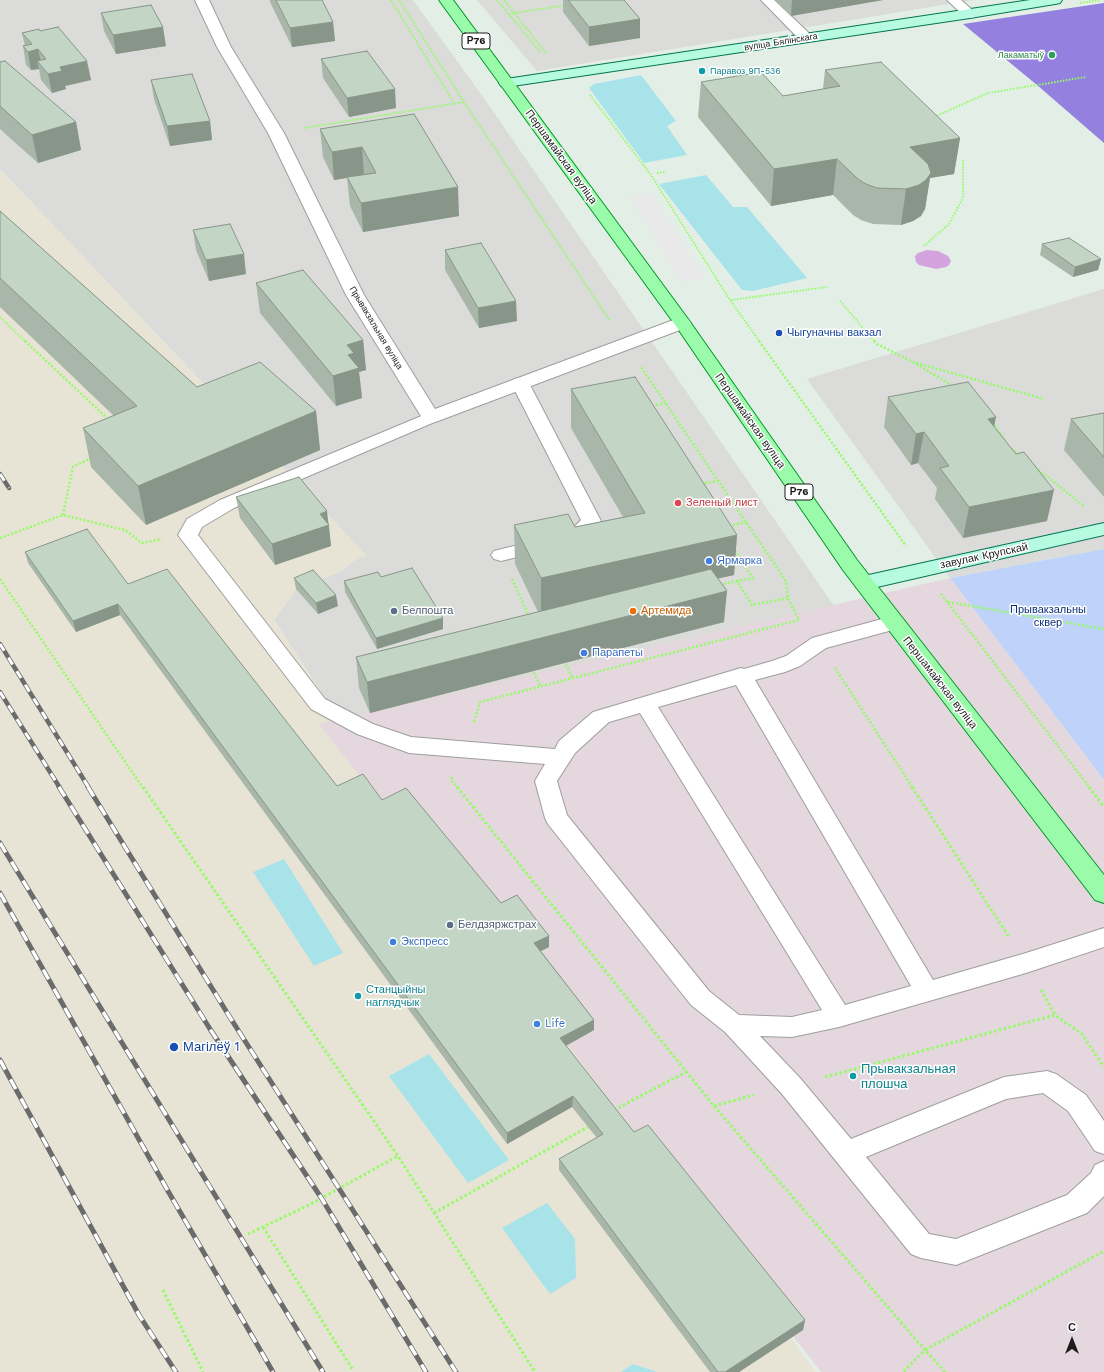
<!DOCTYPE html>
<html>
<head>
<meta charset="utf-8">
<style>
  body { margin:0 }
  #map { position:relative; width:1104px; height:1372px; overflow:hidden; background:#e3efe6; font-family:"Work Sans",sans-serif }
  canvas { display:block }
  .north { position:absolute; left:1052px; top:1320px; width:40px; height:40px; -webkit-text-stroke:3px #fff; paint-order:stroke; rotate:0deg; font-size:11px; font-weight:700; line-height:16px; text-align:center; color:#1d1d1d }
  .north::after { content:''; display:block; margin:auto; width:14px; height:18px; background:#1d1d1d; clip-path:polygon(50% 0,100% 100%,50% 72%,0 100%) }
</style>
</head>
<body>
<div id="map">
<canvas width="1104" height="1372"></canvas>
<div class="north">С</div>
</div>
<script>
const ctx = document.querySelector('canvas').getContext('2d');
ctx.lineJoin = 'round';
function fillPath(path, color) { ctx.fillStyle = color; ctx.fill(path, 'evenodd'); }
const poly = rows => new Path2D(rows.map(r => 'M' + r).join(''));
function strokePath(path, color, width, dash) { ctx.strokeStyle = color; ctx.lineWidth = width; ctx.lineCap = dash ? 'butt' : 'round'; ctx.setLineDash(dash || []); ctx.stroke(path); }
function label(font, color, halo, rows, align = 'center') {
  ctx.font = font + ' "Work Sans",sans-serif'; ctx.lineWidth = 3; ctx.setLineDash([]); ctx.textBaseline = 'middle'; ctx.strokeStyle = halo; ctx.fillStyle = color; for (const [text, x, y, turn = 0] of rows) {
    ctx.save(); ctx.translate(x, y); ctx.rotate((+turn || 0) * Math.PI / 180); ctx.textAlign = isNaN(turn) ? turn : align; if (halo) ctx.strokeText(text, 0, 0); ctx.fillText(text, 0, 0); ctx.restore();
  }
}
fillPath(poly([
  [0,0,413,0,488,104,843,619,354,742,274,620,296,589,341,571,355,560,366,555,0,169],
  [477,0,974,0,537,71],
  [1104,289,1104,549,950,578,807,379]
]), '#dbdbda');
fillPath(poly([
  [0,169,367,556,355,560,341,571,296,589,274,620,354,742,816,1372,0,1372]
]), '#e8e4d5');
fillPath(poly([
  [641,75,676,121,667,126,687,155,644,163,589,88,594,84],
  [706,175,733,207,747,207,807,278,753,291,742,290,659,184],
  [284,859,343,953,314,966,253,872],
  [429,1054,509,1160,468,1183,389,1076],
  [547,1203,575,1239,576,1278,550,1294,502,1228],
  [633,1364,657,1372,621,1372]
]), '#a8e3ea');
fillPath(poly([
  [1104,549,1104,780,950,578]
]), '#bfd3fa');
fillPath(poly([
  [1104,3,1104,143,1037,85,963,24]
]), '#9380df');
fillPath(poly([
  [651,193,705,278,682,282,628,196]
]), '#e9e9e9');
fillPath(poly([
  [950,578,1104,780,1104,1372,821,1372,319,724]
]), '#e4d7dd');
fillPath(poly([
  [927,250,938,251,948,256,951,261,949,265,946,267,936,269,919,265,916,262,915,256,918,253]
]), '#d2a3dd');
const lane = poly([
  [761,0,774,0,811,35,813,38,811,41,801,41,761,0],
  [947,0,961,0,977,14,975,17,970,18,965,17,947,0],
  [520,378,526,379,529,383,601,521,583,541,501,561,494,559,491,555,494,551,569,532,581,520,511,383,514,379,520,378],
  [431,412,437,413,440,417,437,421,234,508,202,527,198,535,325,699,373,724,411,737,555,749,559,741,593,712,741,668,744,669,772,661,786,656,812,638,893,616,900,618,903,623,900,628,826,648,800,666,785,672,755,680,933,980,1026,953,1104,928,1104,947,1026,973,839,1027,792,1037,760,1036,800,1078,851,1139,1004,1077,1047,1071,1056,1074,1086,1095,1104,1121,1104,1154,1095,1151,1068,1111,1043,1093,1006,1099,866,1157,929,1234,956,1239,1067,1195,1091,1173,1095,1165,1104,1161,1104,1196,1087,1213,956,1265,921,1258,911,1254,782,1094,725,1032,691,1005,548,824,545,818,535,781,545,764,409,753,357,734,311,709,178,535,187,519,220,500,431,412],
  [736,685,911,986,845,1005,658,707,736,685],
  [640,713,822,1010,792,1017,739,1015,709,991,567,815,557,781,575,753,609,722,640,713]
]);
const street = poly([
  [195,0,209,0,231,47,284,133,364,295,435,409,676,319,682,318,688,319,691,323,688,327,438,421,431,423,424,421,346,295,268,133,217,47,195,0]
]);
const secondary = poly([
  [1030,0,1062,0,1060,3,1055,4,970,18,506,87,501,86,499,83,501,80,506,79,1030,0],
  [1104,523,1104,535,864,590,857,588,854,583,857,578,864,576,1104,523]
]);
const primary = poly([
  [439,0,453,0,688,319,857,560,1104,875,1104,903,1095,900,843,570,676,326,439,0]
]);
strokePath(lane, '#9e9e9e', 2);
strokePath(street, '#9e9e9e', 2);
strokePath(secondary, '#047552', 2);
strokePath(primary, '#009727', 2);
strokePath(poly([
  [391,0,454,103],
  [399,0,473,116,610,321],
  [497,0,540,52],
  [504,0,546,53],
  [1080,3,1101,0],
  [509,14,566,5],
  [590,95,651,175,730,300,760,342],
  [934,117,988,93,1086,77],
  [304,128,464,102],
  [657,173,665,172],
  [924,246,949,224,963,198,963,159],
  [731,300,827,287],
  [840,301,875,342],
  [0,317,26,342]
]), '#95fb68', 2, [1.5, 1.5]);
strokePath(poly([
  [25,341,109,420],
  [759,341,906,546],
  [874,341,877,344,913,362,1044,399],
  [913,362,953,386],
  [652,406,665,403],
  [993,422,1005,441],
  [1008,446,1020,455],
  [1035,467,1084,506],
  [701,484,718,481],
  [63,515,73,467,91,458],
  [729,526,746,522],
  [0,538,63,515,125,530,142,543,162,539],
  [735,550,753,578,737,581],
  [0,579,143,788],
  [512,579,529,616],
  [720,585,737,581,752,605,788,598],
  [941,594,1090,788],
  [948,602,1104,629],
  [564,661,573,679],
  [835,668,913,788],
  [532,669,541,687],
  [474,722,480,702,799,620,788,598,786,581,641,367],
  [452,777,451,780,458,788]
]), '#95fb68', 2.5, [2, 2]);
strokePath(poly([
  [143,787,398,1156,535,1372],
  [457,787,714,1106,925,1350,903,1372],
  [912,787,1009,937],
  [1089,787,1104,807],
  [1041,990,1055,1015],
  [825,1077,1055,1015,1082,1034,1104,1067],
  [714,1106,754,1095],
  [614,1110,686,1072],
  [434,1213,588,1127],
  [263,1227,353,1370],
  [248,1234,309,1205,398,1156],
  [163,1290,203,1372],
  [945,1372,925,1350,1104,1251]
]), '#95fb68', 3, [2.5, 2.5]);
fillPath(lane, '#fff');
fillPath(street, '#fff');
fillPath(secondary, '#b6fae1');
fillPath(primary, '#9afcaa');
const railFar1 = poly([
  [0,474,9,488],
  [0,644,89,788],
  [0,692,60,788]
]);
const rail = poly([
  [59,787,210,1029,322,1199,426,1372],
  [88,787,231,1019,456,1372],
  [0,843,323,1372],
  [0,893,168,1191,273,1372],
  [0,1060,139,1315,176,1372]
]);
strokePath(railFar1, '#6b6b6b', 4.5);
strokePath(rail, '#6b6b6b', 5);
strokePath(railFar1, '#fff', 3, [8]);
strokePath(rail, '#fff', 3.5, [11]);
fillPath(poly([
  [270,0,322,0,333,22,335,41,292,47,270,2],
  [563,0,624,0,640,19,640,38,589,46,563,12],
  [775,0,883,0,791,16],
  [101,13,166,46,116,54,104,31],
  [40,31,91,80,65,86,66,89,52,93,41,80,39,69,31,70,26,65,23,46,25,46,22,33],
  [321,59,396,108,349,117,323,78],
  [0,62,76,122,81,150,38,163,0,129],
  [825,70,960,138,954,174,930,178,925,209,921,216,913,221,901,225,873,224,861,220,853,215,833,195,771,206,698,117,701,82,783,96,823,89],
  [151,80,210,121,212,140,170,146,154,99],
  [414,114,459,216,363,232,350,206,347,178,334,180,323,157,320,129],
  [0,211,197,387,316,411,320,450,146,525,91,467,83,428,114,416,0,307],
  [193,230,246,274,209,281,196,250],
  [1042,244,1101,259,1098,270,1073,277,1040,255],
  [445,250,517,321,479,328,445,270],
  [256,283,363,340,366,370,359,372,362,398,336,406,260,313],
  [571,389,737,535,734,575,718,578,724,622,370,713,359,688,356,657,538,612,515,564,514,525,575,527,623,517,571,428],
  [888,397,994,427,1047,521,963,538,935,499,937,488,918,463,911,465,884,427],
  [1104,413,1104,497,1064,450,1071,419],
  [236,497,329,525,331,546,275,565,240,518],
  [25,552,128,584,337,786,382,800,501,903,549,936,549,947,541,951,594,1020,594,1030,566,1046,634,1132,805,1320,803,1330,739,1372,710,1372,559,1170,559,1159,597,1138,572,1107,507,1144,120,615,76,632,28,563],
  [381,577,443,629,377,649,345,592,344,581],
  [294,578,338,606,318,614,296,589]
]), '#a8b7a9');
fillPath(poly([
  [792,0,883,0,791,16],
  [640,19,640,38,589,46,589,27],
  [333,22,335,41,292,47,290,28],
  [163,27,166,46,116,54,113,35],
  [38,49,42,67,37,61,39,69,31,70,28,52],
  [87,61,91,80,65,86,66,89,52,93,48,74,60,67],
  [395,89,396,108,349,117,347,98],
  [210,121,212,140,170,146,167,126],
  [76,122,81,150,38,163,32,135],
  [960,138,954,174,930,178,925,209,921,216,913,221,901,225,906,189,910,147],
  [362,147,364,175,334,180,332,152],
  [837,159,833,195,771,206,774,169],
  [458,187,459,216,363,232,361,203],
  [244,254,246,274,209,281,206,260],
  [1101,259,1098,270,1073,277,1075,267],
  [516,301,517,321,479,328,478,308],
  [363,340,366,370,359,372,362,398,336,406,333,376,347,345],
  [316,411,320,450,146,525,138,486],
  [996,417,990,448,988,419],
  [924,432,918,463,911,465,916,434],
  [1054,490,1047,521,963,538,969,507],
  [327,511,331,546,275,565,272,544,320,514],
  [737,535,734,575,541,618,541,578],
  [727,591,724,622,370,713,367,682],
  [336,595,338,606,318,614,316,603],
  [118,604,120,615,76,632,73,621],
  [443,618,443,629,377,649,376,638],
  [549,936,549,947,535,954,534,943],
  [594,1020,594,1030,560,1049,560,1038],
  [573,1096,572,1107,507,1144,507,1133],
  [805,1320,803,1330,739,1372,725,1372]
]), '#889589');
const building = poly([
  [276,0,322,0,333,22,290,28,276,0],
  [568,0,624,0,640,19,589,27,568,0],
  [151,5,163,27,113,35,101,13,151,5],
  [58,27,87,61,60,67,62,71,48,74,37,61,46,59,38,49,28,52,23,46,32,44,22,33,39,29,40,31,58,27],
  [367,51,395,89,347,98,321,59,367,51],
  [5,61,76,122,32,135,0,106,0,62,5,61],
  [881,62,960,138,910,147,928,164,931,173,926,180,919,185,906,189,877,188,866,184,858,179,837,159,774,169,701,82,761,72,783,96,840,86,825,70,881,62],
  [192,74,210,121,167,126,151,80,192,74],
  [414,114,458,187,361,203,347,177,376,173,362,147,332,152,320,129,414,114],
  [0,211,197,387,260,362,316,411,138,486,83,428,137,406,0,278,0,211],
  [230,224,244,254,206,260,193,230,230,224],
  [1069,238,1101,259,1075,267,1042,244,1069,238],
  [481,243,516,301,478,308,445,250,481,243],
  [303,270,363,340,347,345,354,353,348,355,359,368,333,376,256,283,303,270],
  [635,377,737,535,541,578,514,525,568,514,575,527,645,513,571,389,635,377],
  [968,382,996,417,988,419,1016,454,1024,452,1054,490,969,507,940,468,949,466,924,432,916,434,888,397,968,382],
  [1104,413,1104,457,1071,419,1104,413],
  [299,477,327,511,320,514,329,525,272,544,236,497,299,477],
  [87,529,128,584,167,569,337,786,363,774,382,800,406,788,501,903,517,895,549,936,534,943,594,1020,560,1038,634,1132,648,1125,805,1320,725,1372,718,1372,559,1159,603,1134,573,1096,507,1133,118,604,73,621,25,552,87,529],
  [412,568,443,618,376,638,344,581,378,572,381,577,412,568],
  [711,569,727,591,367,682,356,657,711,569],
  [313,570,336,595,316,603,294,578,313,570]
]);
fillPath(building, '#c3d5c4');
strokePath(building, '#889589', 1);
for (const [x, y, r, color] of [
  [1052,55,4,"#2e9e5b"],
  [702,71,4,"#0f9aa8"],
  [779,333,4,"#1a4fb4"],
  [678,503,4,"#e0444e"],
  [709,561,4,"#3f7fe0"],
  [394,611,4,"#5c6f8a"],
  [633,611,4,"#e8710a"],
  [584,653,4,"#3f7fe0"],
  [450,925,4,"#5c6f8a"],
  [393,942,4,"#3f7fe0"],
  [358,996,4,"#0f9aa8"],
  [537,1024,4,"#3f7fe0"],
  [174,1047,5,"#1a4fb4"],
  [853,1076,4,"#0f9aa8"]
]) { const dot = new Path2D(); dot.arc(x, y, r, 0, 2 * Math.PI); ctx.fillStyle = color; ctx.fill(dot); strokePath(dot, '#fff', 1.5); }
label('9px', '#1d1d1d', '#fff', [
  ["вуліца Бялінскага",781,42,-9],
  ["Прывакзальная вуліца",376,328,59]
]);
label('9px', '#27864d', '#fff', [
  ["Лакаматыў",1044,55]
], 'right');
label('9px', '#0d838f', '#fff', [
  ["Паравоз 9П-536",710,71]
], 'left');
for (const [x, y, w] of [
  [476,41,28],
  [799,492,28]
]) { const box = new Path2D(); box.roundRect(x - w / 2, y - 8, w, 16, 3); ctx.fillStyle = '#fff'; ctx.fill(box); strokePath(box, '#1d1d1d', 1); }
label('bold 10px', '#1d1d1d', null, [
  ["Р76",476,41],
  ["Р76",799,492]
]);
label('11px', '#1d1d1d', '#fff', [
  ["Першамайская вуліца",561,157,54],
  ["Першамайская вуліца",750,421,55],
  ["завулак Крупскай",984,556,-12],
  ["Першамайская вуліца",940,683,52]
]);
label('11px', '#164399', '#fff', [
  ["Чыгуначны вакзал",787,333]
], 'left');
label('11px', '#be3a42', '#fff', [
  ["Зеленый лист",686,503]
], 'left');
label('11px', '#366cbe', '#fff', [
  ["Ярмарка",717,561],
  ["Парапеты",592,653],
  ["Экспресс",401,942],
  ["Life",545,1024]
], 'left');
label('11px', '#0a307c', '#fff', [
  ["Прывакзальны",1048,610],
  ["сквер",1048,623]
]);
label('11px', '#4e5e75', '#fff', [
  ["Белпошта",402,611],
  ["Белдзяржстрах",458,925]
], 'left');
label('11px', '#c56008', '#fff', [
  ["Артемида",641,611]
], 'left');
label('11px', '#0d838f', '#fff', [
  ["Станцыйны",366,990],
  ["наглядчык",366,1003]
], 'left');
label('13px', '#164399', '#fff', [
  ["Магілёў 1",183,1047]
], 'left');
label('13px', '#0d838f', '#fff', [
  ["Прывакзальная",861,1069],
  ["плошча",861,1084]
], 'left');
</script>
</body>
</html>
